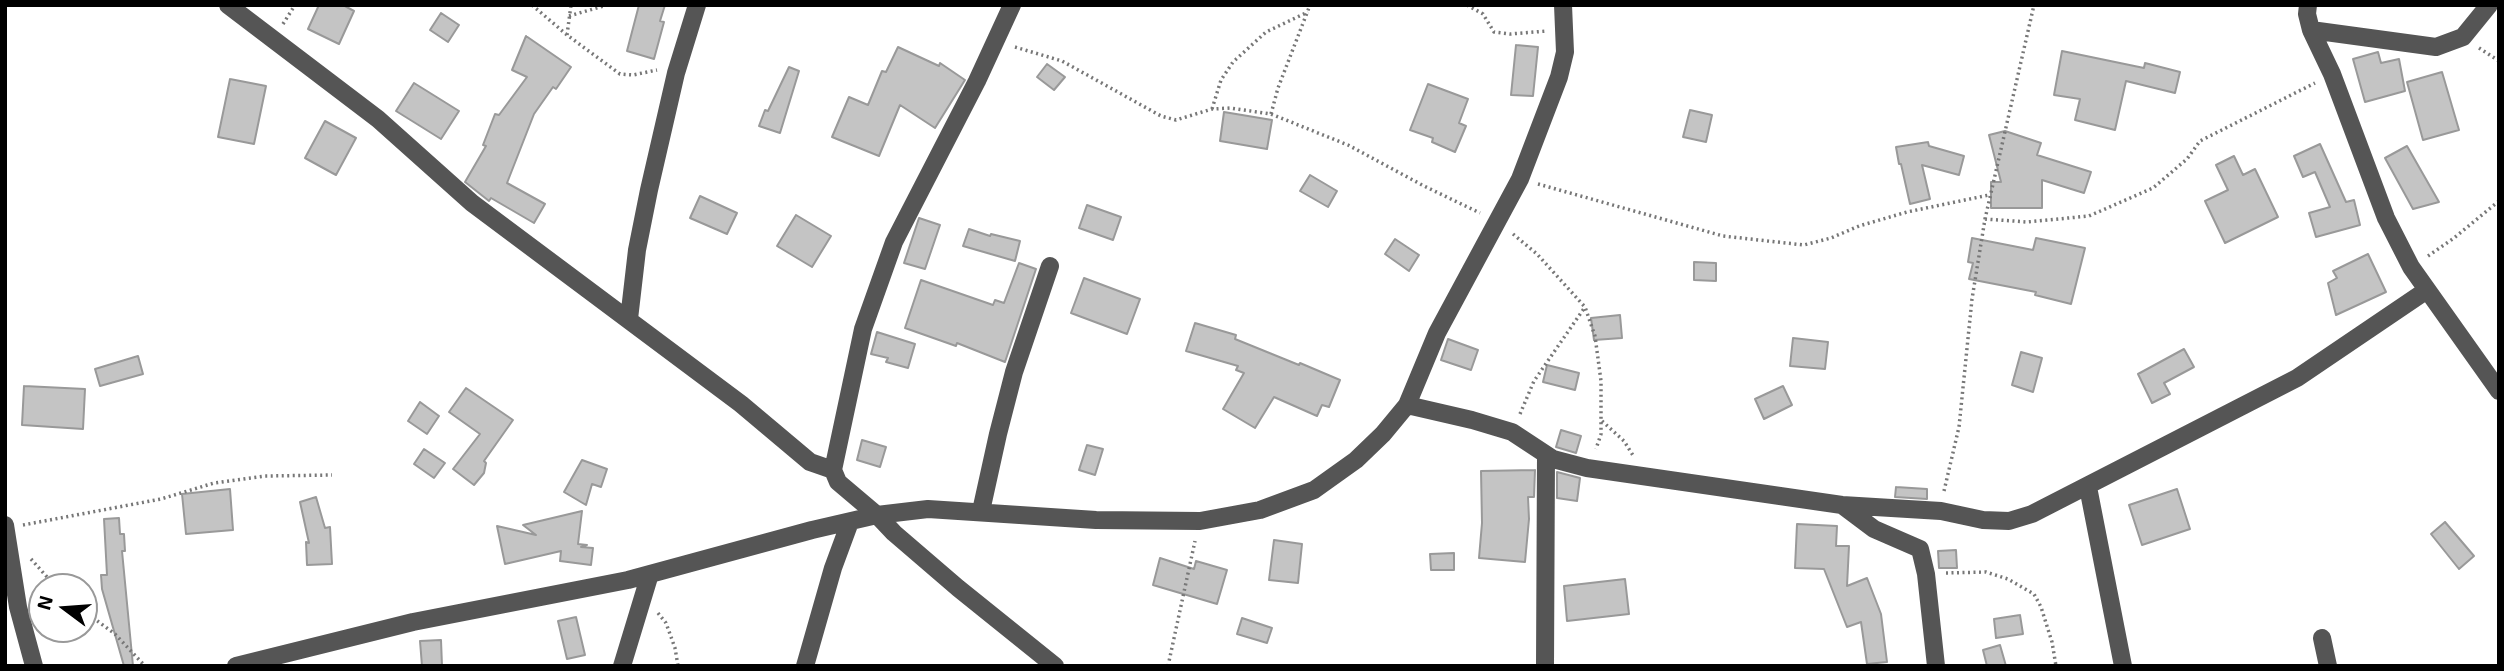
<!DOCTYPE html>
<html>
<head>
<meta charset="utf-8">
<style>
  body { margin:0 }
  #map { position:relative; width:2504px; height:671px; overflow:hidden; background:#fff; font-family:"Exo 2",sans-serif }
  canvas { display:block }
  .frame { position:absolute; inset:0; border:7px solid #000; pointer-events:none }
  .north { position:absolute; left:28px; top:573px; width:70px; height:70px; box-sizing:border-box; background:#fff; border:2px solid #999; border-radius:50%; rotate:286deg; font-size:19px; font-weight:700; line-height:28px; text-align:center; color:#000 }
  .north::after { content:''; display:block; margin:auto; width:24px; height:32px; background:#000; clip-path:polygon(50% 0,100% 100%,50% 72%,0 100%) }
</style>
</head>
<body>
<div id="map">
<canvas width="2504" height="671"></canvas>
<div class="frame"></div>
<div class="north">N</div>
</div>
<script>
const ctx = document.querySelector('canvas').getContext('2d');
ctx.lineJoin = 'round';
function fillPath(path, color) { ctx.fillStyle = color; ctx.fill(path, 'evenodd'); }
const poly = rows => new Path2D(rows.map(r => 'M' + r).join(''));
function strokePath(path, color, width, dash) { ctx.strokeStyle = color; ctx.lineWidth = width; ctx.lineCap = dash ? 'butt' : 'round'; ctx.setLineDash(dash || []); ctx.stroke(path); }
const building = poly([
  [319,5,343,5,354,11,339,44,308,29,319,5],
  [639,5,665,5,660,21,664,22,654,59,627,51,639,5],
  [441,13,459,25,448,42,430,30,441,13],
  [526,36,571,67,556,89,553,87,534,114,507,183,545,204,534,223,491,198,489,201,465,182,486,146,483,145,495,114,499,115,527,77,512,70,526,36],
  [1516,45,1538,47,1533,96,1511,95,1516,45],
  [898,47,939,66,940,63,965,80,935,128,900,105,879,156,832,137,849,97,868,105,882,71,886,72,898,47],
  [2062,51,2144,68,2145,63,2180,72,2175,93,2126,81,2115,130,2075,120,2080,99,2054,95,2062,51],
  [2378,52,2381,63,2399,59,2405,91,2365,102,2353,59,2378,52],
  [1047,64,1065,77,1054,90,1037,77,1047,64],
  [789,67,799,71,780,133,759,126,765,110,768,111,789,67],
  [2442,72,2459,130,2423,140,2407,82,2442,72],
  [230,79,266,86,254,144,218,137,230,79],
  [414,83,459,111,441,139,396,111,414,83],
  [1428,84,1468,99,1459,123,1466,126,1455,152,1432,142,1433,138,1410,130,1428,84],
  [1690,110,1712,115,1706,142,1683,137,1690,110],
  [1224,112,1272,120,1267,149,1220,141,1224,112],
  [325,121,356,138,336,175,305,158,325,121],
  [2005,131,2041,143,2037,155,2091,172,2084,193,2042,180,2042,208,1991,208,1991,182,2001,182,1989,135,2005,131],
  [1928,142,1929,146,1964,156,1959,175,1922,165,1930,199,1910,204,1901,164,1899,164,1896,147,1928,142],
  [2320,144,2346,202,2354,200,2360,225,2316,237,2309,213,2330,207,2315,172,2303,177,2294,156,2320,144],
  [2407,146,2439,202,2413,209,2385,158,2407,146],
  [2234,156,2243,175,2255,169,2278,217,2225,243,2205,201,2228,190,2216,165,2234,156],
  [1310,175,1337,191,1328,207,1300,191,1310,175],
  [700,196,737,213,727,234,690,218,700,196],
  [1087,205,1121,217,1113,240,1079,228,1087,205],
  [796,215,831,236,812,267,777,246,796,215],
  [919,218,940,225,925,269,904,263,919,218],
  [969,229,990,236,991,234,1020,241,1015,261,963,246,969,229],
  [1972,238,2033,250,2036,238,2085,248,2071,304,2035,295,2036,292,1969,279,1973,263,1968,262,1972,238],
  [1395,239,1419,255,1409,271,1385,254,1395,239],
  [2368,254,2386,292,2336,315,2328,283,2337,278,2333,271,2368,254],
  [1694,262,1716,263,1716,281,1694,280,1694,262],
  [1019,263,1036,269,1005,362,957,343,956,346,905,328,921,280,993,305,995,300,1004,303,1019,263],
  [1084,278,1140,299,1127,334,1071,313,1084,278],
  [1620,315,1622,338,1594,340,1591,318,1620,315],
  [1195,323,1236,335,1235,339,1299,365,1300,363,1340,380,1329,407,1322,405,1317,416,1274,397,1255,428,1223,409,1244,373,1236,370,1238,366,1186,351,1195,323],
  [877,332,915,344,908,368,886,362,888,358,871,354,877,332],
  [1793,338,1828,342,1825,369,1790,366,1793,338],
  [1448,339,1478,350,1471,370,1441,360,1448,339],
  [2184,349,2194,367,2164,383,2170,394,2152,403,2138,374,2184,349],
  [2021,352,2042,358,2033,392,2012,385,2021,352],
  [138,356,143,374,100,386,95,369,138,356],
  [1547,365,1579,373,1575,390,1543,382,1547,365],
  [24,386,85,389,83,429,22,425,24,386],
  [1783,386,1792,405,1764,419,1755,399,1783,386],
  [466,388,513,420,484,461,486,463,484,473,474,485,453,469,480,434,449,412,466,388],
  [420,402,439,416,427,434,408,421,420,402],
  [1561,430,1581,436,1576,453,1556,447,1561,430],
  [862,440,886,447,880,467,857,460,862,440],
  [1087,445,1103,449,1095,475,1079,470,1087,445],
  [424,449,445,463,434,478,414,464,424,449],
  [582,460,607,469,601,487,592,484,586,505,564,492,582,460],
  [1535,470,1534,497,1528,497,1529,519,1525,562,1479,558,1482,523,1481,471,1535,470],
  [1557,472,1580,478,1577,501,1557,498,1557,472],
  [1896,487,1927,489,1927,499,1895,497,1896,487],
  [230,489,233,530,186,534,182,494,230,489],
  [2177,489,2190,529,2142,545,2129,505,2177,489],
  [316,497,325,528,330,527,332,564,307,565,306,542,309,543,300,502,316,497],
  [582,511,578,544,587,545,581,547,593,548,591,565,560,561,561,551,505,564,497,526,536,535,523,525,582,511],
  [119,518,120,534,124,534,125,551,122,551,133,666,124,666,102,589,101,575,107,575,104,519,119,518],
  [2445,522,2474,556,2459,569,2431,534,2445,522],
  [1797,524,1837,526,1836,546,1849,546,1847,586,1867,578,1881,614,1887,662,1867,664,1861,622,1847,627,1824,569,1795,568,1797,524],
  [1274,540,1302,544,1298,583,1269,580,1274,540],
  [1956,550,1957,568,1939,568,1938,551,1956,550],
  [1454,553,1454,570,1431,570,1430,554,1454,553],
  [1160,558,1194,569,1196,561,1227,570,1217,604,1153,585,1160,558],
  [1625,579,1629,614,1567,621,1564,586,1625,579],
  [2020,615,2023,634,1996,638,1994,619,2020,615],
  [576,617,585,655,567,659,558,621,576,617],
  [1242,618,1272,628,1267,643,1237,634,1242,618],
  [441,640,442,666,422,666,420,641,441,640],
  [2000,645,2006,666,1987,666,1983,650,2000,645]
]);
fillPath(building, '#c4c4c4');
strokePath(building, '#999', 2);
strokePath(poly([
  [532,5,567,35,620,74,633,75,657,70],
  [1467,5,1483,14,1494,32,1510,34,1547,31],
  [569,16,607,5],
  [283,24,295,5],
  [567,35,571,5],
  [1015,47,1062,61,1161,116,1176,120,1212,109,1230,108,1271,114,1348,145,1424,186,1480,213],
  [2479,48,2499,61],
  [1212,109,1221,80,1233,62,1266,32,1308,12],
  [1271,114,1278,88,1310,5],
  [1538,184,1723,236,1804,245,1831,238,1859,226,1907,212,1989,195],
  [1985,219,2027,222,2089,216,2153,188,2187,159,2200,141,2315,83],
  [1513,234,1537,254,1585,307,1595,336,1601,381,1601,434,1596,449],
  [2428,256,2454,238,2499,201],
  [1520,414,1534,381,1585,307],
  [1602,421,1624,441,1634,457],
  [1944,491,1959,427,1972,299,1985,219,2034,5],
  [23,525,161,499,214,483,265,476,332,475],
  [31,559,56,587],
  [1946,573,1986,572,2008,579,2034,594,2041,607,2052,642,2056,666],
  [84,611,115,634,145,666],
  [658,613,666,623,675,648,678,666],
  [1168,666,1195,541]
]), '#777', 3.5, [2, 3.5]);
strokePath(poly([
  [228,5,378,119,472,203,741,404,810,462,833,470],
  [1012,5,977,81,894,242,863,329,833,470,838,482,877,515,894,533,958,588,1055,666],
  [2308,5,2307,14,2311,30,2332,74,2386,218,2411,267,2499,391],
  [2311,30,2436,47,2463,37,2489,5],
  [629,319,637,250,649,190,676,73,697,5],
  [1407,405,1472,420,1512,432,1553,459,1587,468,1842,505,1941,511,1983,520,2009,521,2032,514,2297,378,2427,290],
  [2088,487,2123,666],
  [1842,505,1874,529,1920,549,1926,574,1936,666],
  [981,511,998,434,1014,372,1050,266],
  [5,525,18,607,34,666],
  [2322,638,2328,666],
  [236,666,413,622,628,580,812,530,877,515,928,509,1096,520,1200,521,1260,510,1314,490,1356,460,1383,434,1407,405,1437,333,1520,179,1559,77,1565,52,1563,5],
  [622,666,650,574],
  [805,666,833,568,850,522],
  [1545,666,1546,455]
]), '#555', 18);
</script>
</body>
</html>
